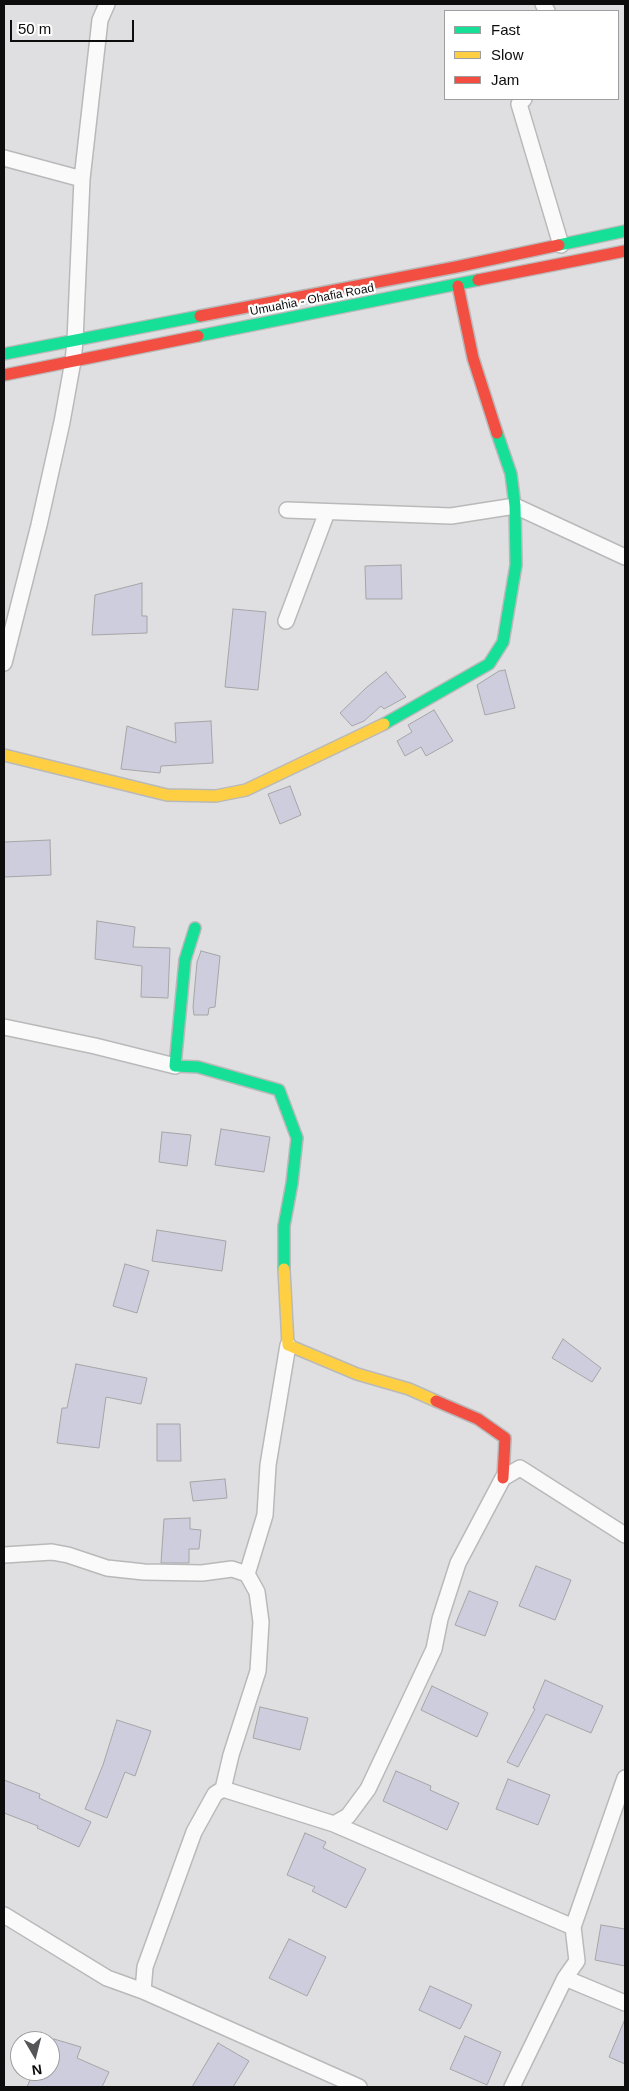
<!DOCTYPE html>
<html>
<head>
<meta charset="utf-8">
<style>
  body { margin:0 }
  #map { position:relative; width:629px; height:2091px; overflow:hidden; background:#dfdfe1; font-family:Helvetica,sans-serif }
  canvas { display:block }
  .frame { position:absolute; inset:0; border:5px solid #0d0d0e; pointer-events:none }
  .legend { position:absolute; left:444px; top:10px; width:175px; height:90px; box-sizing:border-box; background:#fff; border:1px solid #9e9e9f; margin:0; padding:6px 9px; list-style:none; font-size:15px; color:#0d0d0e }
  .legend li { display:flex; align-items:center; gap:10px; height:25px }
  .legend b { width:25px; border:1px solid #9e9e9f }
  .north { position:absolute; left:10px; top:2031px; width:50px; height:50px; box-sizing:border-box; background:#fff; border:1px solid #9e9e9f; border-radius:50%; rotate:172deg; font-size:14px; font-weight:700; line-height:20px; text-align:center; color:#0d0d0e }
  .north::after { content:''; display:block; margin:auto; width:18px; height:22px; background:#565658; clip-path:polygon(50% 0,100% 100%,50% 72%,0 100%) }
  .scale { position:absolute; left:10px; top:20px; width:124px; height:22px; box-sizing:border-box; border:2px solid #0d0d0e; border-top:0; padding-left:6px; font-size:15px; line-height:18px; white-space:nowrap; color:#0d0d0e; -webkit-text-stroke:4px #fff; paint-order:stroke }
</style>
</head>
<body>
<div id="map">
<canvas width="629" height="2091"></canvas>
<div class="frame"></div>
<ul class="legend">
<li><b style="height:6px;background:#16e098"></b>Fast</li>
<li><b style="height:6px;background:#ffcf43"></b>Slow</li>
<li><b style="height:6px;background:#f24e42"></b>Jam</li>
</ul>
<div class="north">N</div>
<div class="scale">50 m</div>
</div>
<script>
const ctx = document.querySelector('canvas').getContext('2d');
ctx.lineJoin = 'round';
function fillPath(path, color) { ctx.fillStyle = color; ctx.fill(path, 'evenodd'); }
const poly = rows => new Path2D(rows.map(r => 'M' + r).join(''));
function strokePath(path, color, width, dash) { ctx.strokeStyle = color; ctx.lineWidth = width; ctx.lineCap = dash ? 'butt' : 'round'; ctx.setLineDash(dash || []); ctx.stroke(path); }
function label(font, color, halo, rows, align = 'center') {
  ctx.font = font + ' Helvetica,sans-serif'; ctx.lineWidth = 4.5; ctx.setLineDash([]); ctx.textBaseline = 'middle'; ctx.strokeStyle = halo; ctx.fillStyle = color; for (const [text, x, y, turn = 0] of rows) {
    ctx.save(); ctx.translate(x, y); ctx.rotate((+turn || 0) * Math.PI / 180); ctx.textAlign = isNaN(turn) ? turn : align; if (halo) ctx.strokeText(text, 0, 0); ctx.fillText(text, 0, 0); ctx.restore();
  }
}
const building = poly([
  [401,565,402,599,366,599,365,566,401,565],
  [142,583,142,616,147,616,147,633,92,635,95,595,142,583],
  [233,609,266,612,258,690,225,687,233,609],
  [505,670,515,708,485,715,477,685,499,671,505,670],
  [386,672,406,697,384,709,381,706,364,721,352,726,340,713,367,687,386,672],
  [434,710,453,741,426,756,421,747,405,756,397,741,412,732,408,725,434,710],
  [211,721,213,763,161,766,160,773,121,769,127,726,176,743,175,723,211,721],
  [290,786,301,815,280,824,268,794,290,786],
  [50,840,51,875,4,877,4,842,50,840],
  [97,921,135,927,133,947,170,948,168,998,141,997,142,966,95,959,97,921],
  [201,951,220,956,215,1007,209,1008,208,1015,194,1015,193,1007,197,962,201,951],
  [221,1129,270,1137,264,1172,215,1165,221,1129],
  [162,1132,191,1135,187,1166,159,1162,162,1132],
  [157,1230,226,1241,222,1271,152,1261,157,1230],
  [125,1264,149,1271,137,1313,113,1306,125,1264],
  [563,1339,601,1368,592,1382,552,1358,563,1339],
  [76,1364,147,1378,141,1404,106,1397,99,1448,57,1443,62,1408,67,1408,76,1364],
  [157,1424,180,1424,181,1461,157,1461,157,1424],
  [225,1479,227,1498,193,1501,190,1482,225,1479],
  [190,1518,190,1529,201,1530,199,1549,189,1549,189,1563,161,1563,164,1519,190,1518],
  [536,1566,571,1580,555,1620,519,1606,536,1566],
  [469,1591,498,1602,485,1636,455,1625,469,1591],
  [545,1680,603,1706,591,1733,546,1714,518,1767,507,1762,535,1709,533,1708,545,1680],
  [432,1686,488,1713,477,1737,421,1710,432,1686],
  [260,1707,308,1718,300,1750,253,1738,260,1707],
  [117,1720,151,1731,135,1776,125,1772,107,1818,85,1809,103,1765,117,1720],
  [396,1771,431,1786,430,1790,459,1803,447,1830,383,1801,396,1771],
  [508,1779,550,1795,538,1825,496,1809,508,1779],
  [4,1780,40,1794,39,1798,91,1822,79,1847,37,1828,38,1826,4,1813,4,1780],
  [305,1833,326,1842,323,1848,366,1869,346,1908,312,1891,315,1887,287,1875,305,1833],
  [601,1925,625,1929,625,1966,595,1960,601,1925],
  [289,1939,326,1957,307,1996,269,1978,289,1939],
  [430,1986,472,2005,460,2029,419,2010,430,1986],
  [625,2019,625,2064,609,2057,625,2019],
  [465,2036,501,2052,487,2085,450,2069,465,2036],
  [54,2039,81,2047,77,2058,109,2072,102,2087,27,2087,34,2071,50,2071,50,2052,54,2039],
  [218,2043,249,2061,233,2087,192,2087,218,2043]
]);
fillPath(building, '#cdcdde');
strokePath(building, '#a5a5a7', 1);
const street = poly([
  [543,4,547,11],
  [524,99,519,104,561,245],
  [4,158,82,179],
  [287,510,451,516,515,506,625,557],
  [286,621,327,512],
  [4,663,39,525,62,422,73,361,75,341,82,179,100,20,107,4],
  [4,1027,95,1046,175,1066],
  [4,1555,52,1552,68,1555,107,1568,144,1572,202,1573,232,1569,247,1574,257,1592,261,1622,258,1671,231,1755,223,1789,215,1794,194,1832,145,1967,143,1991],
  [247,1574,265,1515,268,1465,288,1345],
  [223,1789,334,1824,348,1816,368,1789,434,1649,440,1619,458,1563,503,1478,520,1468,625,1535],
  [334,1824,573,1927,625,1778],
  [4,1915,107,1978,143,1991,359,2087],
  [565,1978,625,2003],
  [512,2087,565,1978,577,1961,573,1927]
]);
const fast = poly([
  [559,245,625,231],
  [198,336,478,280],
  [4,354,200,316],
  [384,724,489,664,503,642,516,565,515,506,511,474,497,433],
  [195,928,185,960,175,1066,198,1067,279,1090,297,1138,292,1183,284,1226,284,1269]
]);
const slow = poly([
  [4,755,167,795,216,796,246,790,384,724],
  [284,1269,288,1345,357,1374,409,1389,436,1401]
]);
const jam = poly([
  [478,280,625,251],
  [458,286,473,358,497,433],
  [200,316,456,267,559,245],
  [4,375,198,336],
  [436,1401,478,1419,505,1438,503,1478]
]);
strokePath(street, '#b9b9ba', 18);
strokePath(fast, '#b9b9ba', 14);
strokePath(slow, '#b9b9ba', 14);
strokePath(jam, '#b9b9ba', 14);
strokePath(street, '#fafafa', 15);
strokePath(fast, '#16e098', 11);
strokePath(slow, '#ffcf43', 11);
strokePath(jam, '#f24e42', 11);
label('12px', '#0d0d0e', '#fff', [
  ["Umuahia - Ohafia Road",312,300,-11]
]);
</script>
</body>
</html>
